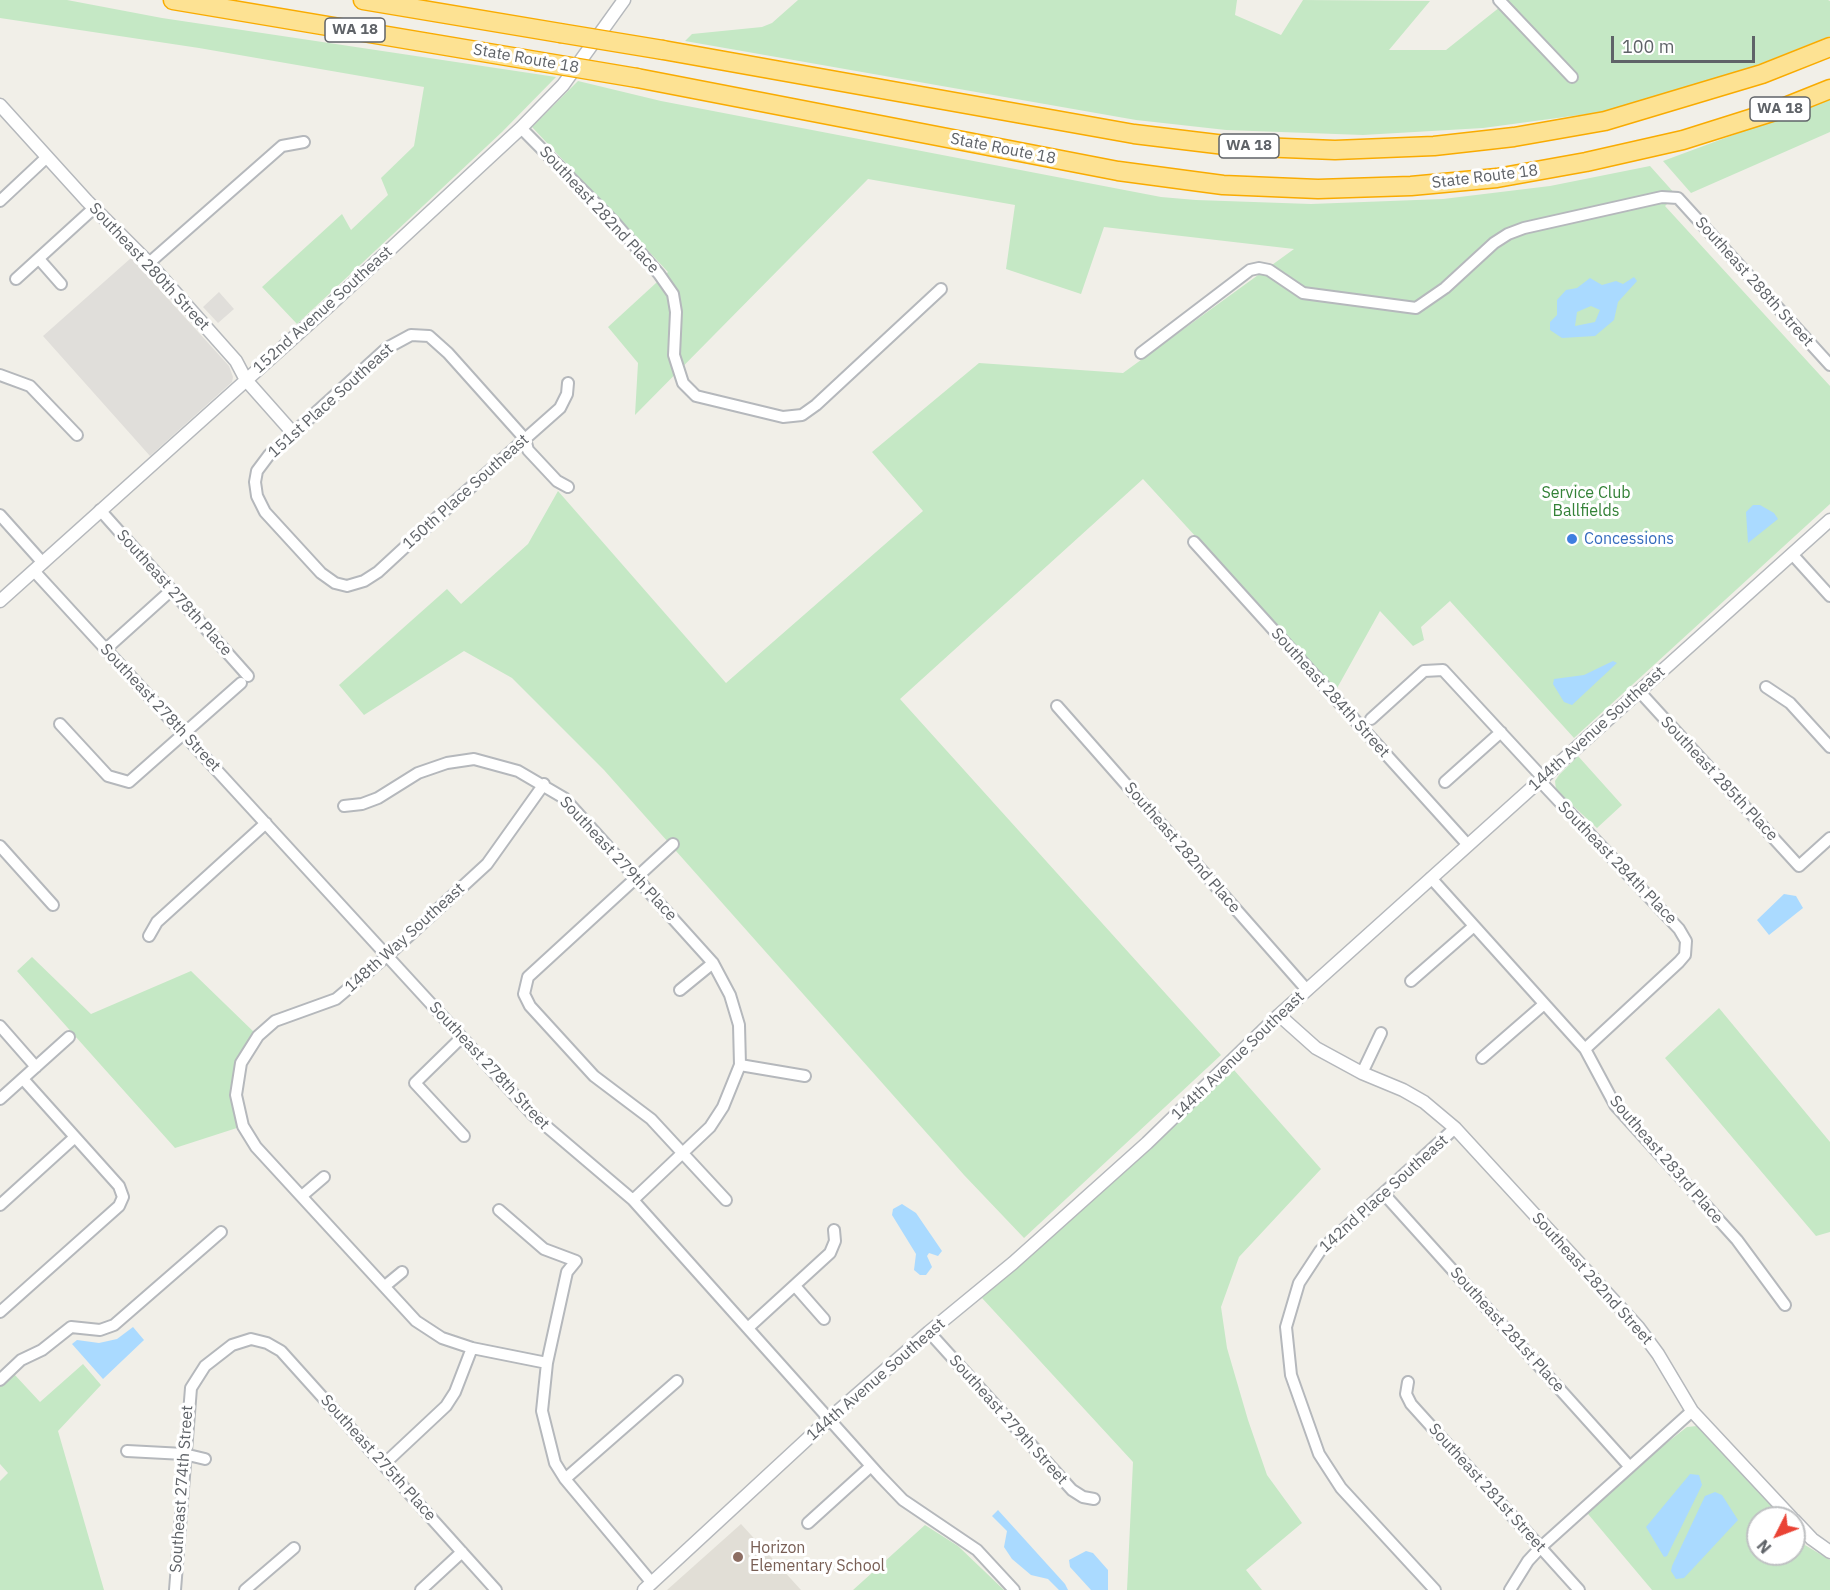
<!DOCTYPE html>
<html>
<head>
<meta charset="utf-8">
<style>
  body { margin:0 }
  #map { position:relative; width:1830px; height:1590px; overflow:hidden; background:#f1efe8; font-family:"IBM Plex Sans",sans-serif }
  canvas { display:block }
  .north { position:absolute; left:1746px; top:1506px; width:60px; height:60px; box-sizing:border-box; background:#fff; border:2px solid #bfc1c3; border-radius:50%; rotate:228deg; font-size:16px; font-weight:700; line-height:24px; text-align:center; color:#5f6368 }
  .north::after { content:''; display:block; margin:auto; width:21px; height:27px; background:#ea4335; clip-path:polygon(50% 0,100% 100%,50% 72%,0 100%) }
  .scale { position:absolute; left:1611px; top:36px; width:144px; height:27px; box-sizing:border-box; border:3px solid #5f6368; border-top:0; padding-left:8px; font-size:18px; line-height:21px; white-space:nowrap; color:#5f6368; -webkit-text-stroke:4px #fff; paint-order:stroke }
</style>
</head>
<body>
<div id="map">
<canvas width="1830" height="1590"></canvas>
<div class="north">N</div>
<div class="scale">100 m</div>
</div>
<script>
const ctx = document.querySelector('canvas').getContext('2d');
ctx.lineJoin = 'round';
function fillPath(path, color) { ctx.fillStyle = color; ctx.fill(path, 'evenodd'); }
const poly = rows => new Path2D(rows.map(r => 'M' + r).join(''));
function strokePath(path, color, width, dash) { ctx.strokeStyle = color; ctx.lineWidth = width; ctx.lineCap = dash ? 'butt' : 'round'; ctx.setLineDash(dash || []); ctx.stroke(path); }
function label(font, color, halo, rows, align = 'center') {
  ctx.font = font + ' "IBM Plex Sans",sans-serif'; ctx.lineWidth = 6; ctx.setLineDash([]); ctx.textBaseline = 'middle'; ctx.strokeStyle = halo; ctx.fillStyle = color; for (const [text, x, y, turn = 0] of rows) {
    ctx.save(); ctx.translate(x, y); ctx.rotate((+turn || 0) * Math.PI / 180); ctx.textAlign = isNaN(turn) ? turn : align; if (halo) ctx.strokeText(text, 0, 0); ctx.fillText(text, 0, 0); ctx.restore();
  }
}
fillPath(poly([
  [131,258,229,366,233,377,232,382,150,456,43,336],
  [219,292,234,309,218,323,203,307]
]), '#e0deda');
fillPath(poly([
  [741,1524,801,1590,667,1590]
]), '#e1ded6');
fillPath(poly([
  [0,0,67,0,162,18,556,77,502,132,297,324,262,287,342,214,351,230,388,195,381,178,414,146,424,87,199,48,0,18],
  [798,0,1237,0,1235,15,1281,35,1303,0,1430,1,1389,50,1446,50,1500,7,1569,83,1579,78,1504,0,1828,0,1830,1,1830,36,1732,75,1602,112,1483,128,1363,135,1226,130,1136,120,685,41,692,34,762,27,772,23],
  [578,81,661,101,1161,197,1196,200,1311,204,1443,199,1550,186,1650,166,1676,195,1665,206,1830,386,1830,504,1574,738,1450,601,1421,627,1424,640,1413,646,1380,611,1336,690,1143,479,900,699,1221,1055,1024,1238,964,1175,604,770,512,678,464,651,364,715,339,685,447,589,461,604,528,544,558,491,726,683,923,511,872,452,979,363,1123,373,1294,249,1104,227,1081,294,1006,269,1015,205,868,179,635,415,638,363,608,327,668,272,532,127],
  [1830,99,1830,132,1691,193,1663,161],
  [1578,756,1622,805,1597,828,1556,790,1555,781,1559,775],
  [32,957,91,1014,191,971,258,1036,237,1075,243,1126,175,1148,17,971],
  [1719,1008,1830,1142,1830,1232,1816,1236,1665,1058],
  [1234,1070,1321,1169,1239,1257,1221,1307,1227,1348,1248,1420,1267,1475,1302,1523,1246,1570,1262,1590,1127,1590,1133,1462,982,1298],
  [83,1364,101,1385,58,1431,104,1590,0,1590,0,1481,8,1473,0,1464,0,1387,14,1374,40,1402],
  [1697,1426,1783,1518,1758,1518,1758,1554,1794,1554,1794,1532,1805,1545,1830,1560,1830,1590,1652,1590,1583,1508,1687,1427],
  [925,1525,958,1546,1004,1590,853,1590]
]), '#c5e8c5');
fillPath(poly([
  [1634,277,1637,281,1618,302,1614,320,1595,336,1562,338,1550,330,1550,322,1557,315,1557,300,1566,290,1577,288,1590,278,1602,285,1616,281,1623,284],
  [1591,306,1600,310,1595,322,1575,326,1577,312],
  [1753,505,1760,505,1774,513,1778,519,1748,543,1746,512],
  [1613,661,1617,663,1572,705,1564,702,1553,684,1554,679,1584,675],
  [1784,894,1796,896,1803,908,1769,935,1757,920],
  [902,1204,916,1213,942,1251,938,1256,929,1253,927,1256,932,1267,926,1275,920,1275,914,1270,916,1254,892,1215,893,1209],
  [133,1327,144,1340,103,1379,72,1344,77,1340,99,1343,117,1339],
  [1690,1474,1699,1475,1702,1485,1667,1556,1664,1557,1646,1527],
  [1715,1492,1722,1495,1738,1520,1684,1578,1676,1579,1671,1571,1672,1566,1705,1496],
  [998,1510,1065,1584,1068,1590,1059,1590,1048,1579,1031,1575,1012,1559,1004,1547,1007,1531,992,1516],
  [1086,1551,1093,1553,1108,1570,1108,1590,1091,1590,1070,1567,1069,1560]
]), '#aadaff');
const minor = poly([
  [1499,0,1572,77],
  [521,128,616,224,659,274,673,294,676,312,674,355,683,383,696,396,783,417,802,415,816,405,941,289],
  [0,201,47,157],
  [39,259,61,284],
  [149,263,282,146,304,142],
  [16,279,94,208],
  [1141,353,1250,270,1259,268,1269,270,1303,293,1416,308,1445,288,1494,243,1508,234,1524,228,1662,197,1678,198,1830,365],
  [0,375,30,386,77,435],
  [568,383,567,394,560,408,525,439,443,512,378,572,364,581,347,586,335,583,321,573,265,512,257,496,255,482,257,471,269,455,387,348,411,335,429,336,448,353,525,439,528,450,557,481,568,487],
  [100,510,248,676],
  [0,515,43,563],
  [1194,542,1467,844],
  [1792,554,1830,596],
  [34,571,533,1115,633,1200,880,1476,903,1500,977,1550,1014,1590],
  [106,649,166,595],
  [1766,687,1790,703,1830,747],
  [1639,691,1799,866,1830,838],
  [1057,706,1307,990],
  [1371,719,1424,671,1443,670,1542,777],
  [60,724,108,776,129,782,241,683],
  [1539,780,1679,929,1686,941,1685,955,1679,962,1585,1049],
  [1445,782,1501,732],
  [544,784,487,864,387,956,336,999,275,1021,258,1036,241,1063,236,1095,243,1126,256,1147,416,1321,442,1338,472,1348,547,1363,542,1411,555,1463,565,1479,652,1583],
  [344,806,362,804,378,798,418,773,447,763,474,759,518,771,564,798,713,963,730,995,739,1025,740,1065,723,1107,710,1127,633,1200],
  [673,844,528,977,524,994,530,1006,594,1076,651,1119,726,1200],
  [0,846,53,905],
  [1431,878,1585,1049,1615,1105,1737,1240,1785,1305],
  [149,936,157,922,266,823],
  [1411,981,1474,926],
  [680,990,713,963],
  [0,1026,36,1067],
  [461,1038,415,1083,464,1136],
  [1482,1058,1543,1005],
  [740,1065,805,1076],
  [1362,1073,1381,1033],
  [0,1099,69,1037],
  [1384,1194,1629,1466],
  [303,1195,324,1177],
  [0,1205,75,1137],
  [499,1210,544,1249,576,1261,567,1272,547,1363],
  [385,1286,402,1272],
  [795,1286,824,1319],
  [0,1312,119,1206,123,1197,119,1186,23,1079],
  [749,1327,830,1253,835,1241,834,1230],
  [929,1332,1072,1490,1083,1497,1094,1499],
  [0,1380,21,1360,42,1350,71,1327,100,1330,114,1325,221,1232],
  [1408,1382,1406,1394,1411,1404,1579,1590],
  [127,1451,184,1454,205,1459],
  [383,1465,446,1406,455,1392,472,1348],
  [565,1479,677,1381],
  [808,1523,871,1466],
  [175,1590,191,1388,205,1366,232,1345,251,1339,267,1343,281,1351,496,1590],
  [245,1590,294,1548],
  [421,1590,462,1552],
  [1435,1590,1341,1488,1319,1454,1291,1375,1286,1327,1299,1283,1320,1251,1455,1128],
  [1510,1590,1528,1561,1541,1547,1692,1411]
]);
const tertiary = poly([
  [0,105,87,201,149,263,236,361,246,380,293,433],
  [0,601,330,305,521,128,563,85,624,0],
  [1279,1015,1316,1048,1362,1073,1403,1090,1424,1102,1455,1128,1638,1327,1658,1354,1692,1411,1792,1518],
  [1794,1520,1812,1539,1830,1552],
  [644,1590,829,1419,929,1332,1013,1263,1147,1143,1279,1015,1830,520]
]);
const motorway = poly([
  [173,0,536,61],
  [363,0,560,33],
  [663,50,1134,134,1233,146,1335,150,1434,146,1514,137,1605,121,1762,74,1830,47],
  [637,78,1118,171,1223,185,1318,189,1411,186,1497,178,1586,162,1683,140,1775,111,1830,89]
]);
strokePath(minor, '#b5b8bc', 14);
strokePath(tertiary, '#b5b8bc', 15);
strokePath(motorway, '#f9ab00', 21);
strokePath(minor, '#fff', 10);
strokePath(tertiary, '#fff', 12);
strokePath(motorway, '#fde293', 18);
const motorwayBridge = poly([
  [560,33,663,50],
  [536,61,637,78]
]);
strokePath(motorwayBridge, '#f9ab00', 21, []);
strokePath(motorwayBridge, '#fde293', 18);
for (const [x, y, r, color] of [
  [1572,539,6,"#3f7fe0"],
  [738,1557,6,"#8d6e63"]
]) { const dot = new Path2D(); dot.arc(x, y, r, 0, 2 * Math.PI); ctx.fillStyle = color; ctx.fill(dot); strokePath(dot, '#fff', 2); }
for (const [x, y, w] of [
  [355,30,60],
  [1780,109,60],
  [1249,146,60]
]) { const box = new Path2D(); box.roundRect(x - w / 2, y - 12, w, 24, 4.5); ctx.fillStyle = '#fff'; ctx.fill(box); strokePath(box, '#5f6368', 1.5); }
label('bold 15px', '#5f6368', null, [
  ["WA 18",355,30],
  ["WA 18",1780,109],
  ["WA 18",1249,146]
]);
label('16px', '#5f6368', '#fff', [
  ["State Route 18",526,59,10],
  ["State Route 18",1003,149,11],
  ["State Route 18",1485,177,-7],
  ["Southeast 282nd Place",599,210,47],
  ["Southeast 280th Street",149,267,47],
  ["Southeast 288th Street",1754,282,48],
  ["152nd Avenue Southeast",323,310,-42],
  ["151st Place Southeast",331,401,-42],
  ["150th Place Southeast",466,492,-42],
  ["Southeast 278th Place",174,593,48],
  ["Southeast 284th Street",1330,693,48],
  ["Southeast 278th Street",160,708,47],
  ["144th Avenue Southeast",1597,729,-42],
  ["Southeast 285th Place",1719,779,47],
  ["Southeast 282nd Place",1182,848,49],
  ["Southeast 279th Place",618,859,47],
  ["Southeast 284th Place",1617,863,46],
  ["148th Way Southeast",405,938,-42],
  ["144th Avenue Southeast",1238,1056,-44],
  ["Southeast 278th Street",489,1066,47],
  ["Southeast 283rd Place",1666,1160,49],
  ["142nd Place Southeast",1384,1194,-42],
  ["Southeast 282nd Street",1592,1279,48],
  ["Southeast 281st Place",1507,1330,48],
  ["144th Avenue Southeast",876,1380,-41],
  ["Southeast 279th Street",1008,1420,48],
  ["Southeast 275th Place",378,1458,48],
  ["Southeast 281st Street",1487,1488,48],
  ["Southeast 274th Street",182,1489,-86]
]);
label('16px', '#348238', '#fff', [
  ["Service Club",1586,493],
  ["Ballfields",1586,511]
]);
label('16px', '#366cbe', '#fff', [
  ["Concessions",1584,539]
], 'left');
label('16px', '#785e54', '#fff', [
  ["Horizon",750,1548],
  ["Elementary School",750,1566]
], 'left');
</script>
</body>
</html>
